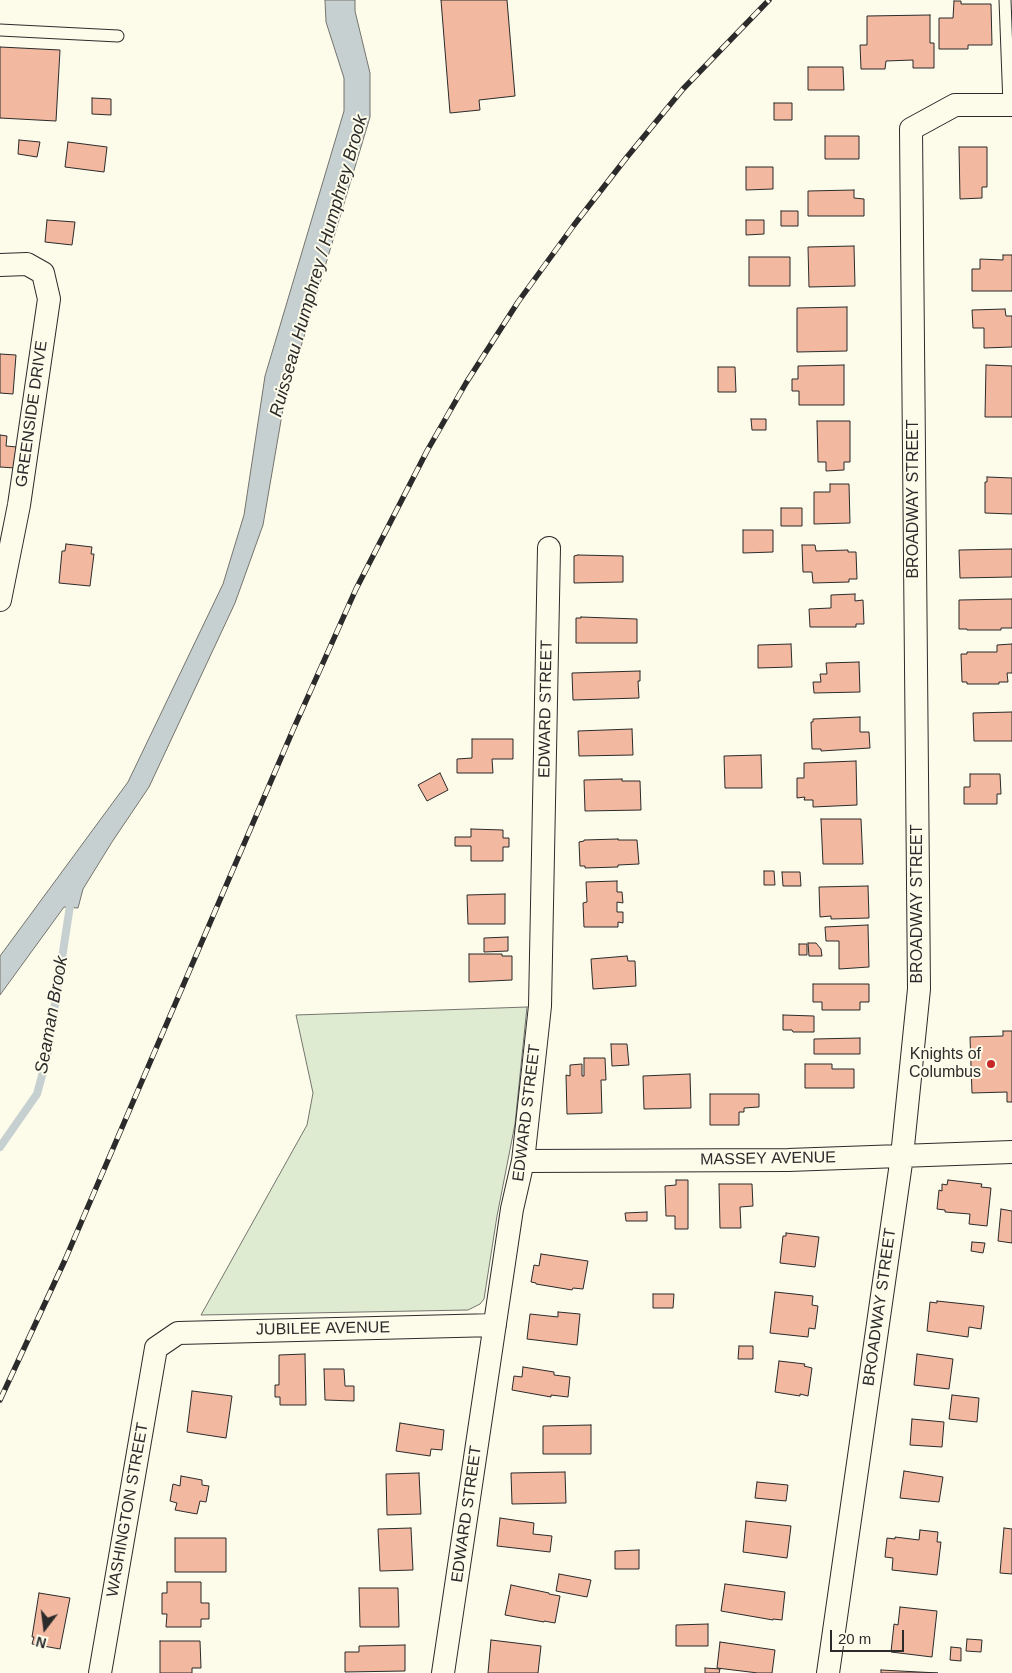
<!DOCTYPE html>
<html>
<head>
<meta charset="utf-8">
<style>
  body { margin:0 }
  #map { position:relative; width:1012px; height:1673px; overflow:hidden; background:#fdfbea; font-family:Arial,sans-serif }
  canvas { display:block }
  .north { position:absolute; left:20px; top:1603px; width:50px; height:50px; -webkit-text-stroke:4px #fdfbea; paint-order:stroke; rotate:195deg; font-size:14px; font-weight:700; line-height:20px; text-align:center; color:#2b2b2b }
  .north::after { content:''; display:block; margin:auto; width:18px; height:22px; background:#2b2b2b; clip-path:polygon(50% 0,100% 100%,50% 72%,0 100%) }
  .scale { position:absolute; left:830px; top:1630px; width:74px; height:22px; box-sizing:border-box; border:2px solid #2b2b2b; border-top:0; padding-left:6px; font-size:15px; line-height:18px; white-space:nowrap; color:#2b2b2b; -webkit-text-stroke:4px #fdfbea; paint-order:stroke }
</style>
</head>
<body>
<div id="map">
<canvas width="1012" height="1673"></canvas>
<div class="north">N</div>
<div class="scale">20 m</div>
</div>
<script>
const ctx = document.querySelector('canvas').getContext('2d');
ctx.lineJoin = 'round';
function fillPath(path, color) { ctx.fillStyle = color; ctx.fill(path, 'evenodd'); }
const poly = rows => new Path2D(rows.map(r => 'M' + r).join(''));
function strokePath(path, color, width, dash) { ctx.strokeStyle = color; ctx.lineWidth = width; ctx.lineCap = dash ? 'butt' : 'round'; ctx.setLineDash(dash || []); ctx.stroke(path); }
function label(font, color, halo, rows, align = 'center') {
  ctx.font = font + ' Arial,sans-serif'; ctx.lineWidth = 4; ctx.setLineDash([]); ctx.textBaseline = 'middle'; ctx.strokeStyle = halo; ctx.fillStyle = color; for (const [text, x, y, turn = 0] of rows) {
    ctx.save(); ctx.translate(x, y); ctx.rotate((+turn || 0) * Math.PI / 180); ctx.textAlign = isNaN(turn) ? turn : align; if (halo) ctx.strokeText(text, 0, 0); ctx.fillText(text, 0, 0); ctx.restore();
  }
}
const green = poly([
  [527,1007,515,1124,497,1216,484,1299,480,1304,468,1310,201,1315,307,1125,313,1093,296,1015,527,1007]
]);
fillPath(green, '#deebd1');
strokePath(green, '#74746e', 1);
const water = poly([
  [325,0,355,0,355,11,370,73,370,117,284,403,263,525,235,603,149,787,112,842,83,889,78,908,64,907,0,995,0,956,128,782,223,584,244,515,265,376,344,111,344,78,326,22,325,0]
]);
fillPath(water, '#c7d0d0');
strokePath(water, '#74746e', 1);
strokePath(poly([
  [0,1147,37,1094,47,1057,71,899]
]), '#c7d0d0', 8);
const building = poly([
  [441,0,507,0,515,96,479,100,480,110,450,113,441,0],
  [954,1,961,1,961,4,991,4,992,45,968,45,968,49,939,49,939,18,953,18,954,1],
  [930,15,930,43,934,43,934,68,913,68,913,60,886,61,885,69,861,69,860,45,867,45,867,16,930,15],
  [0,47,60,50,56,121,0,118,0,47],
  [808,67,843,67,844,90,808,90,808,67],
  [92,98,111,99,111,115,92,114,92,98],
  [774,103,792,103,792,120,774,120,774,103],
  [825,136,859,136,859,159,825,159,825,136],
  [19,140,40,142,37,157,18,154,19,140],
  [68,142,107,147,104,172,65,167,68,142],
  [959,147,987,147,987,187,982,187,982,198,960,199,959,147],
  [746,167,773,167,773,189,746,190,746,167],
  [854,190,854,198,864,199,864,216,808,216,808,191,854,190],
  [781,211,798,211,798,226,781,226,781,211],
  [47,220,75,222,72,245,45,242,47,220],
  [746,220,764,220,764,234,746,235,746,220],
  [854,246,855,286,809,287,808,247,854,246],
  [1003,255,1012,255,1012,291,972,291,972,269,980,269,980,259,1003,260,1003,255],
  [749,257,790,257,790,286,749,286,749,257],
  [847,307,847,351,797,352,797,308,847,307],
  [1005,309,1006,316,1012,316,1012,347,984,348,984,328,973,328,972,310,1005,309],
  [0,354,16,355,13,394,0,393,0,354],
  [844,365,844,405,799,405,799,391,792,391,792,379,798,379,798,366,844,365],
  [986,365,1012,366,1012,417,985,417,986,365],
  [718,367,735,367,736,392,718,392,718,367],
  [751,419,766,419,766,430,752,430,751,419],
  [817,421,850,421,850,462,844,462,844,470,826,471,826,462,818,462,817,421],
  [0,435,7,436,6,446,17,447,15,468,0,467,0,435],
  [987,477,1012,478,1012,514,985,513,985,482,987,482,987,477],
  [830,484,849,484,850,523,814,524,814,492,830,492,830,484],
  [781,508,802,508,802,526,781,526,781,508],
  [743,530,773,530,773,552,743,553,743,530],
  [66,544,92,547,91,554,94,554,90,586,59,583,62,551,65,551,66,544],
  [802,545,815,545,816,551,848,550,848,552,856,552,857,579,849,579,849,582,813,583,812,572,803,572,802,545],
  [1012,549,1012,577,960,578,959,550,1012,549],
  [578,555,623,556,623,582,574,583,574,556,578,555],
  [855,594,855,601,863,600,864,624,856,624,856,627,810,627,809,609,831,608,831,595,855,594],
  [1012,599,1012,628,1001,628,1001,630,967,630,967,629,959,629,959,600,1012,599],
  [581,617,637,619,637,643,576,643,576,618,581,618,581,617],
  [791,644,792,667,758,668,758,645,791,644],
  [1012,644,1012,673,1007,673,1008,682,999,682,999,684,967,684,967,682,962,682,961,654,967,654,967,652,997,652,997,645,1012,644],
  [859,662,860,692,814,693,813,682,821,682,820,674,827,674,826,663,859,662],
  [640,671,640,681,638,681,639,698,573,700,572,673,640,671],
  [1012,712,1012,741,974,741,973,713,1012,712],
  [860,717,860,732,869,732,870,748,821,751,821,749,812,749,811,722,813,722,813,719,860,717],
  [632,729,633,755,579,756,578,731,632,729],
  [472,739,513,739,513,759,492,759,493,773,457,773,457,759,472,758,472,739],
  [761,755,762,788,725,788,724,756,761,755],
  [856,761,857,805,813,807,813,800,804,800,805,797,797,798,797,778,804,778,804,763,856,761],
  [440,773,448,790,427,801,418,785,440,773],
  [970,774,1000,774,1001,794,997,794,997,804,964,804,964,787,970,787,970,774],
  [622,779,622,781,640,781,641,810,585,811,584,780,622,779],
  [821,819,861,819,863,864,823,864,821,819],
  [471,829,503,830,503,838,509,838,509,847,503,847,503,861,471,861,471,846,455,846,455,837,471,837,471,829],
  [618,839,618,840,637,840,639,864,618,865,618,867,585,868,585,866,580,866,579,842,584,841,584,840,618,839],
  [764,871,774,871,775,885,764,885,764,871],
  [782,872,800,872,801,886,783,886,782,872],
  [617,881,617,892,622,892,623,903,617,902,617,912,623,912,623,923,618,922,618,927,584,927,583,903,587,902,586,882,617,881],
  [868,886,869,918,831,919,831,916,820,917,819,887,868,886],
  [505,894,505,924,468,924,467,895,505,894],
  [868,925,869,967,839,969,839,941,826,941,825,927,868,925],
  [508,937,508,951,484,952,484,938,508,937],
  [808,943,816,943,821,949,822,956,809,956,808,943],
  [799,944,807,944,807,955,799,955,799,944],
  [469,954,502,954,502,956,512,956,512,980,469,982,469,954],
  [627,956,628,961,635,961,636,986,593,989,591,959,627,956],
  [813,984,869,984,869,1002,860,1002,860,1010,822,1010,822,1002,813,1002,813,984],
  [783,1015,814,1016,814,1032,793,1032,792,1030,783,1030,783,1015],
  [1003,1031,1012,1031,1012,1102,1007,1102,1007,1092,972,1093,970,1037,1003,1036,1003,1031],
  [860,1038,860,1054,814,1054,814,1039,860,1038],
  [611,1044,627,1044,629,1065,612,1066,611,1044],
  [584,1058,605,1058,606,1080,601,1080,602,1113,567,1114,566,1075,570,1076,570,1065,582,1064,582,1076,584,1076,584,1058],
  [805,1064,832,1064,832,1069,854,1069,854,1088,805,1088,805,1064],
  [690,1074,691,1108,644,1109,643,1076,690,1074],
  [710,1094,759,1094,759,1107,744,1108,744,1112,739,1112,739,1125,710,1125,710,1094],
  [676,1180,688,1180,688,1229,675,1229,675,1216,666,1216,665,1186,676,1185,676,1180],
  [948,1180,982,1184,981,1187,991,1188,987,1226,969,1224,970,1214,945,1212,945,1210,937,1209,939,1190,942,1191,942,1184,947,1185,948,1180],
  [719,1184,752,1184,753,1206,740,1207,741,1228,720,1228,719,1184],
  [1001,1209,1012,1211,1012,1243,998,1241,1001,1209],
  [647,1212,647,1221,626,1221,625,1213,647,1212],
  [786,1233,819,1237,815,1267,780,1263,783,1236,786,1236,786,1233],
  [972,1242,985,1243,983,1253,971,1251,972,1242],
  [541,1254,588,1261,583,1289,573,1288,572,1290,536,1284,536,1283,531,1282,534,1265,539,1266,541,1254],
  [775,1292,813,1296,812,1305,818,1306,815,1329,809,1328,808,1337,770,1333,775,1292],
  [653,1294,674,1294,673,1308,653,1308,653,1294],
  [937,1301,984,1306,981,1329,969,1327,968,1337,927,1331,930,1302,937,1303,937,1301],
  [558,1312,580,1314,577,1345,527,1339,530,1314,558,1317,558,1312],
  [739,1346,753,1346,753,1359,738,1359,739,1346],
  [305,1354,306,1405,280,1405,280,1397,275,1397,275,1385,279,1385,279,1355,305,1354],
  [917,1354,953,1359,949,1389,914,1385,917,1354],
  [779,1361,805,1364,804,1366,812,1368,808,1396,800,1394,800,1396,775,1392,779,1361],
  [523,1367,554,1372,554,1375,570,1377,568,1397,551,1395,551,1397,512,1390,514,1376,522,1377,523,1367],
  [324,1369,344,1369,345,1386,354,1386,354,1401,325,1400,324,1369],
  [192,1391,232,1396,226,1438,187,1432,192,1391],
  [952,1395,979,1398,977,1422,949,1419,952,1395],
  [912,1419,944,1422,942,1447,910,1445,912,1419],
  [400,1423,444,1430,442,1450,431,1449,430,1456,396,1451,400,1423],
  [591,1425,591,1454,543,1454,543,1426,591,1425],
  [904,1471,943,1477,939,1502,900,1498,904,1471],
  [565,1472,566,1503,512,1504,511,1473,565,1472],
  [419,1473,421,1514,387,1515,386,1474,419,1473],
  [181,1476,202,1480,202,1485,209,1486,206,1502,200,1501,197,1514,175,1510,177,1503,170,1501,173,1484,180,1486,181,1476],
  [757,1482,788,1485,786,1501,755,1498,757,1482],
  [500,1518,534,1523,533,1534,552,1536,550,1552,497,1546,500,1518],
  [746,1521,791,1526,787,1558,743,1552,746,1521],
  [411,1528,413,1570,380,1571,378,1529,411,1528],
  [1004,1528,1012,1529,1012,1574,1000,1573,1004,1528],
  [920,1530,938,1532,937,1542,941,1542,937,1575,892,1570,893,1558,885,1557,887,1538,895,1539,895,1537,919,1540,920,1530],
  [175,1538,226,1538,226,1572,175,1572,175,1538],
  [639,1550,639,1569,615,1569,615,1551,639,1550],
  [559,1574,591,1580,587,1597,556,1591,559,1574],
  [167,1582,201,1582,201,1603,209,1603,209,1619,201,1619,201,1627,166,1627,167,1614,162,1614,162,1593,167,1593,167,1582],
  [725,1584,785,1592,782,1620,773,1619,773,1620,721,1611,725,1584],
  [511,1585,549,1593,549,1594,560,1596,555,1623,544,1621,544,1622,505,1615,511,1585],
  [359,1588,398,1588,399,1627,360,1627,359,1588],
  [39,1593,70,1598,60,1649,32,1644,34,1637,32,1637,39,1593],
  [900,1607,937,1611,932,1657,891,1652,894,1624,898,1625,900,1607],
  [708,1624,708,1646,676,1646,676,1625,708,1624],
  [967,1639,982,1640,981,1652,966,1651,967,1639],
  [491,1640,541,1646,538,1673,488,1673,491,1640],
  [160,1641,200,1641,201,1668,192,1668,192,1673,160,1673,160,1641],
  [720,1642,775,1650,772,1673,758,1673,717,1668,720,1642],
  [405,1645,405,1671,345,1672,345,1652,359,1652,359,1646,405,1645],
  [951,1647,961,1648,961,1661,950,1660,951,1647],
  [705,1668,720,1669,719,1673,705,1673,705,1668],
  [881,1670,938,1673,881,1673,881,1670]
]);
fillPath(building, '#f2b8a0');
strokePath(building, '#2b2b2b', 1);
const service = poly([
  [1005,0,1009,105],
  [0,30,118,36]
]);
const minor = poly([
  [0,265,27,264,43,273,49,299,19,505,0,600],
  [523,1161,788,1160,1012,1152],
  [100,1673,156,1348,178,1333,495,1325],
  [443,1673,512,1209,523,1161,540,1006,549,548],
  [828,1673,902,1156,919,989,911,129,955,105,1012,105]
]);
strokePath(service, '#2b2b2b', 13);
strokePath(minor, '#2b2b2b', 24);
strokePath(service, '#fdfbea', 11);
strokePath(minor, '#fdfbea', 22);
const rail = poly([
  [0,1400,65,1260,293,730,356,589,427,451,466,383,518,302,574,225,627,157,683,89,769,0]
]);
strokePath(rail, '#2b2b2b', 5.5);
strokePath(rail, '#fdfbea', 4, [11]);
for (const [x, y, r, color] of [
  [991,1064,5,"#c62828"]
]) { const dot = new Path2D(); dot.arc(x, y, r, 0, 2 * Math.PI); ctx.fillStyle = color; ctx.fill(dot); strokePath(dot, '#fdfbea', 2); }
label('16px', '#2b2b2b', '#fdfbea', [
  ["GREENSIDE DRIVE",32,414,-82],
  ["BROADWAY STREET",914,499,-90],
  ["EDWARD STREET",546,709,-89],
  ["BROADWAY STREET",918,904,-90],
  ["EDWARD STREET",527,1113,-83],
  ["MASSEY AVENUE",768,1159,-1],
  ["BROADWAY STREET",880,1307,-82],
  ["JUBILEE AVENUE",323,1329,-1],
  ["WASHINGTON STREET",128,1510,-80],
  ["EDWARD STREET",467,1514,-82]
]);
label('16px', '#2b2b2b', '#fdfbea', [
  ["Knights of",981,1055],
  ["Columbus",981,1073]
], 'right');
label('italic 18px', '#2b2b2b', '#fdfbea', [
  ["Ruisseau Humphrey / Humphrey Brook",319,266,-74],
  ["Seaman Brook",52,1015,-80]
]);
</script>
</body>
</html>
